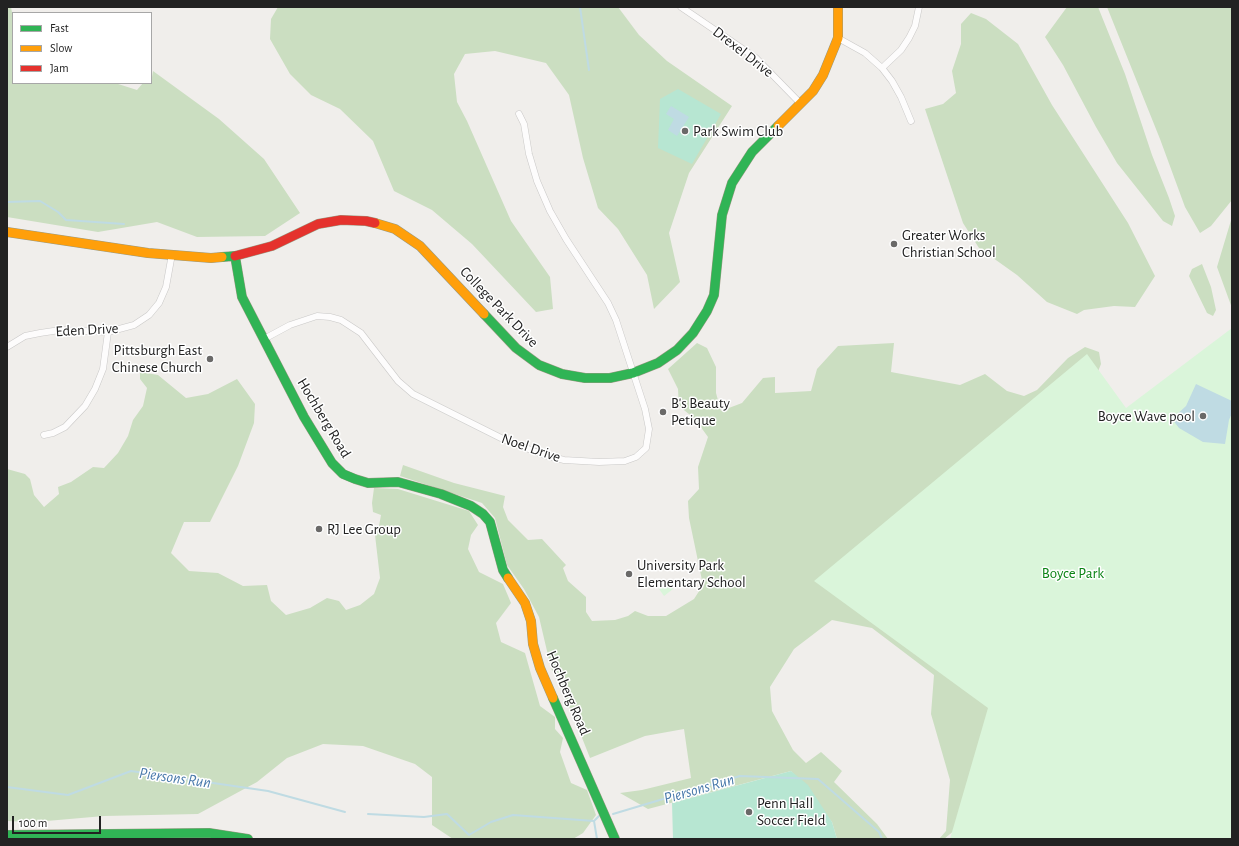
<!DOCTYPE html>
<html>
<head>
<meta charset="utf-8">
<style>
  body { margin:0 }
  #map { position:relative; width:1239px; height:846px; overflow:hidden; background:#f0eeeb; font-family:"Alegreya Sans",sans-serif }
  canvas { display:block }
  .frame { position:absolute; inset:0; border:8px solid #222; pointer-events:none }
  .legend { position:absolute; left:12px; top:12px; width:140px; height:72px; box-sizing:border-box; background:#fff; border:1px solid #a7a7a7; margin:0; padding:5px 7px; list-style:none; font-size:12px; color:#222 }
  .legend li { display:flex; align-items:center; gap:8px; height:20px }
  .legend b { width:20px; border:1px solid #a7a7a7 }
  .scale { position:absolute; left:12px; top:816px; width:89px; height:18px; box-sizing:border-box; border:2px solid #222; border-top:0; padding-left:5px; font-size:12px; line-height:14px; white-space:nowrap; color:#222; -webkit-text-stroke:3px #fff; paint-order:stroke }
</style>
</head>
<body>
<div id="map">
<canvas width="1239" height="846"></canvas>
<div class="frame"></div>
<ul class="legend">
<li><b style="height:5px;background:#30b455"></b>Fast</li>
<li><b style="height:5px;background:#ff9f0a"></b>Slow</li>
<li><b style="height:5px;background:#e5322d"></b>Jam</li>
</ul>
<div class="scale">100 m</div>
</div>
<script>
const ctx = document.querySelector('canvas').getContext('2d');
ctx.lineJoin = 'round';
function fillPath(path, color) { ctx.fillStyle = color; ctx.fill(path, 'evenodd'); }
const poly = rows => new Path2D(rows.map(r => 'M' + r).join(''));
function strokePath(path, color, width, dash) { ctx.strokeStyle = color; ctx.lineWidth = width; ctx.lineCap = dash ? 'butt' : 'round'; ctx.setLineDash(dash || []); ctx.stroke(path); }
function label(font, color, halo, rows, align = 'center') {
  ctx.font = font + ' "Alegreya Sans",sans-serif'; ctx.lineWidth = 3; ctx.setLineDash([]); ctx.textBaseline = 'middle'; ctx.strokeStyle = halo; ctx.fillStyle = color; for (const [text, x, y, turn = 0] of rows) {
    ctx.save(); ctx.translate(x, y); ctx.rotate((+turn || 0) * Math.PI / 180); ctx.textAlign = isNaN(turn) ? turn : align; if (halo) ctx.strokeText(text, 0, 0); ctx.fillText(text, 0, 0); ctx.restore();
  }
}
fillPath(poly([
  [7,7,11,7,13,18,13,83,115,83,137,90,143,83,151,83,153,71,219,119,264,159,300,213,265,236,197,237,157,222,98,232,7,217],
  [278,7,618,7,639,35,667,61,732,106,689,173,669,233,680,282,654,309,647,275,618,229,598,208,583,158,569,95,546,63,495,51,465,54,454,74,457,102,467,121,511,221,550,277,553,309,536,312,472,244,432,210,394,191,373,141,340,109,311,95,290,74,270,39,271,19],
  [1067,7,1098,7,1125,74,1152,155,1169,198,1175,216,1172,226,1163,221,1117,163,1096,127,1063,65,1045,37],
  [1107,7,1232,7,1232,200,1211,226,1200,233,1185,207,1160,139],
  [971,13,986,19,1018,44,1052,105,1128,223,1155,276,1135,307,1114,306,1084,310,1077,314,1047,302,1017,275,979,248,963,223,925,109,943,104,956,93,952,71,961,44,961,24],
  [1232,217,1232,308,1217,267],
  [1202,264,1211,287,1216,310,1213,316,1207,313,1189,276,1192,269],
  [697,343,707,348,716,367,716,393,721,411,742,403,763,378,775,377,775,393,811,391,817,369,838,346,894,343,891,372,960,385,985,374,1007,391,1024,396,1037,390,1068,358,1085,347,1099,352,1101,364,1091,389,1016,780,944,839,939,839,946,831,950,780,931,714,934,675,872,628,832,620,794,649,770,687,772,711,793,750,806,763,821,752,842,771,834,782,877,824,888,839,837,839,832,822,791,771,648,809,620,793,642,790,691,778,684,729,645,736,590,758,573,715,551,668,539,617,524,589,507,565,495,518,482,503,400,476,403,465,454,483,505,496,503,507,508,520,528,540,542,539,566,565,563,568,568,581,586,597,586,612,592,621,615,620,628,616,635,611,648,616,666,616,694,599,703,585,689,518,688,501,699,489,698,467,708,437,695,419,679,406,678,389,668,369],
  [140,372,158,375,186,398,208,394,237,379,255,404,254,423,238,466,210,522,184,522,171,553,189,571,218,573,243,586,267,585,271,601,286,615,310,608,327,598,339,601,346,610,360,605,374,594,380,578,375,535,379,526,381,515,373,512,372,503,374,488,398,489,469,511,478,525,471,535,468,549,479,572,503,584,511,603,496,623,501,642,525,653,540,706,555,717,555,729,563,738,560,752,571,783,587,790,596,815,583,833,573,839,453,839,432,825,432,777,415,764,363,746,323,744,287,758,257,782,198,814,104,816,35,822,7,821,7,469,25,474,30,479,34,495,44,507,59,494,58,487,71,482,93,467,104,468,118,453,128,436,133,420,143,406,147,388,140,379]
]), '#cbdec1');
fillPath(poly([
  [1232,328,1232,839,950,839,988,708,814,581,1087,354,1126,408],
  [668,582,673,589,664,596,659,589]
]), '#daf5da');
fillPath(poly([
  [678,89,721,114,692,164,658,148,660,99],
  [791,771,808,785,832,822,837,839,673,839,672,803]
]), '#b7e6d2');
fillPath(poly([
  [671,106,689,117,677,136,668,130,674,119,666,114],
  [1196,384,1232,401,1232,413,1229,420,1225,444,1203,442,1179,428,1172,419,1186,406]
]), '#bfdbe3');
strokePath(poly([
  [580,7,589,70],
  [7,202,40,201,58,212,66,220,124,224],
  [7,787,68,795,131,771,268,791,345,812],
  [368,814,424,817,447,814,469,835,491,822,513,815,594,821,599,816],
  [613,814,740,776,818,779,879,832,882,839],
  [594,821,597,839]
]), '#bfdbe3', 2);
const street = poly([
  [681,7,756,58,800,103],
  [838,38,865,53,882,68,892,81,901,97,911,121],
  [882,68,901,50,909,38,915,26,919,7],
  [264,339,290,325,317,316,330,317,341,320,361,333,398,381,413,394,505,440,544,455,564,460,599,462,625,461,636,457,646,448,649,429,645,409,616,320,608,303,566,239,550,211,537,181,529,154,524,124,519,114],
  [7,347,25,336,40,333,60,330,108,332,134,325,149,315,159,303,166,287,172,254],
  [44,435,53,433,65,427,85,406,95,389,103,369,108,332]
]);
const fast = poly([
  [222,257,235,256,242,297,304,417,332,463,343,474,355,479,368,483,398,482,441,494,471,506,483,514,490,522,503,570,508,578],
  [484,314,516,348,539,365,562,374,585,378,610,378,633,373,658,363,677,350,693,333,707,311,714,295,722,215,732,183,752,152,778,126],
  [553,698,615,839],
  [7,835,209,833,248,839]
]);
const slow = poly([
  [778,126,813,91,823,75,838,38,838,7],
  [375,223,395,229,420,246,484,314],
  [7,232,148,253,211,258,222,257],
  [508,578,525,603,531,621,533,644,540,668,553,698]
]);
const jam = poly([
  [235,256,272,246,318,224,341,220,366,221,375,223]
]);
strokePath(street, '#c9c8c7', 7);
strokePath(fast, '#999a82', 10);
strokePath(slow, '#999a82', 10);
strokePath(jam, '#999a82', 10);
strokePath(street, '#fdfcfc', 6);
strokePath(fast, '#30b455', 9);
strokePath(slow, '#ff9f0a', 9);
strokePath(jam, '#e5322d', 9);
for (const [x, y, r, color] of [
  [685,131,4,"#6a6968"],
  [894,244,4,"#6a6968"],
  [210,359,4,"#6a6968"],
  [663,412,4,"#6a6968"],
  [1203,416,4,"#6a6968"],
  [319,529,4,"#6a6968"],
  [629,574,4,"#6a6968"],
  [749,812,4,"#6a6968"]
]) { const dot = new Path2D(); dot.arc(x, y, r, 0, 2 * Math.PI); ctx.fillStyle = color; ctx.fill(dot); strokePath(dot, '#fff', 1.5); }
label('15px', '#222', '#fff', [
  ["Drexel Drive",743,52,38],
  ["College Park Drive",499,307,46],
  ["Eden Drive",87,330,-3],
  ["Hochberg Road",324,418,59],
  ["Noel Drive",531,448,19],
  ["Hochberg Road",568,693,67]
]);
label('15px', '#222', '#fff', [
  ["Park Swim Club",693,131],
  ["Greater Works",902,235],
  ["Christian School",902,252],
  ["Pittsburgh East",202,350,"right"],
  ["Chinese Church",202,367,"right"],
  ["B's Beauty",671,403],
  ["Petique",671,420],
  ["Boyce Wave pool",1195,416,"right"],
  ["RJ Lee Group",327,529],
  ["University Park",637,565],
  ["Elementary School",637,582],
  ["Penn Hall",757,803],
  ["Soccer Field",757,820]
], 'left');
label('15px', '#0c8416', '#fff', [
  ["Boyce Park",1073,573]
]);
label('italic 16px', '#4a7aab', '#fff', [
  ["Piersons Run",175,778,8],
  ["Piersons Run",699,789,-16]
]);
</script>
</body>
</html>
